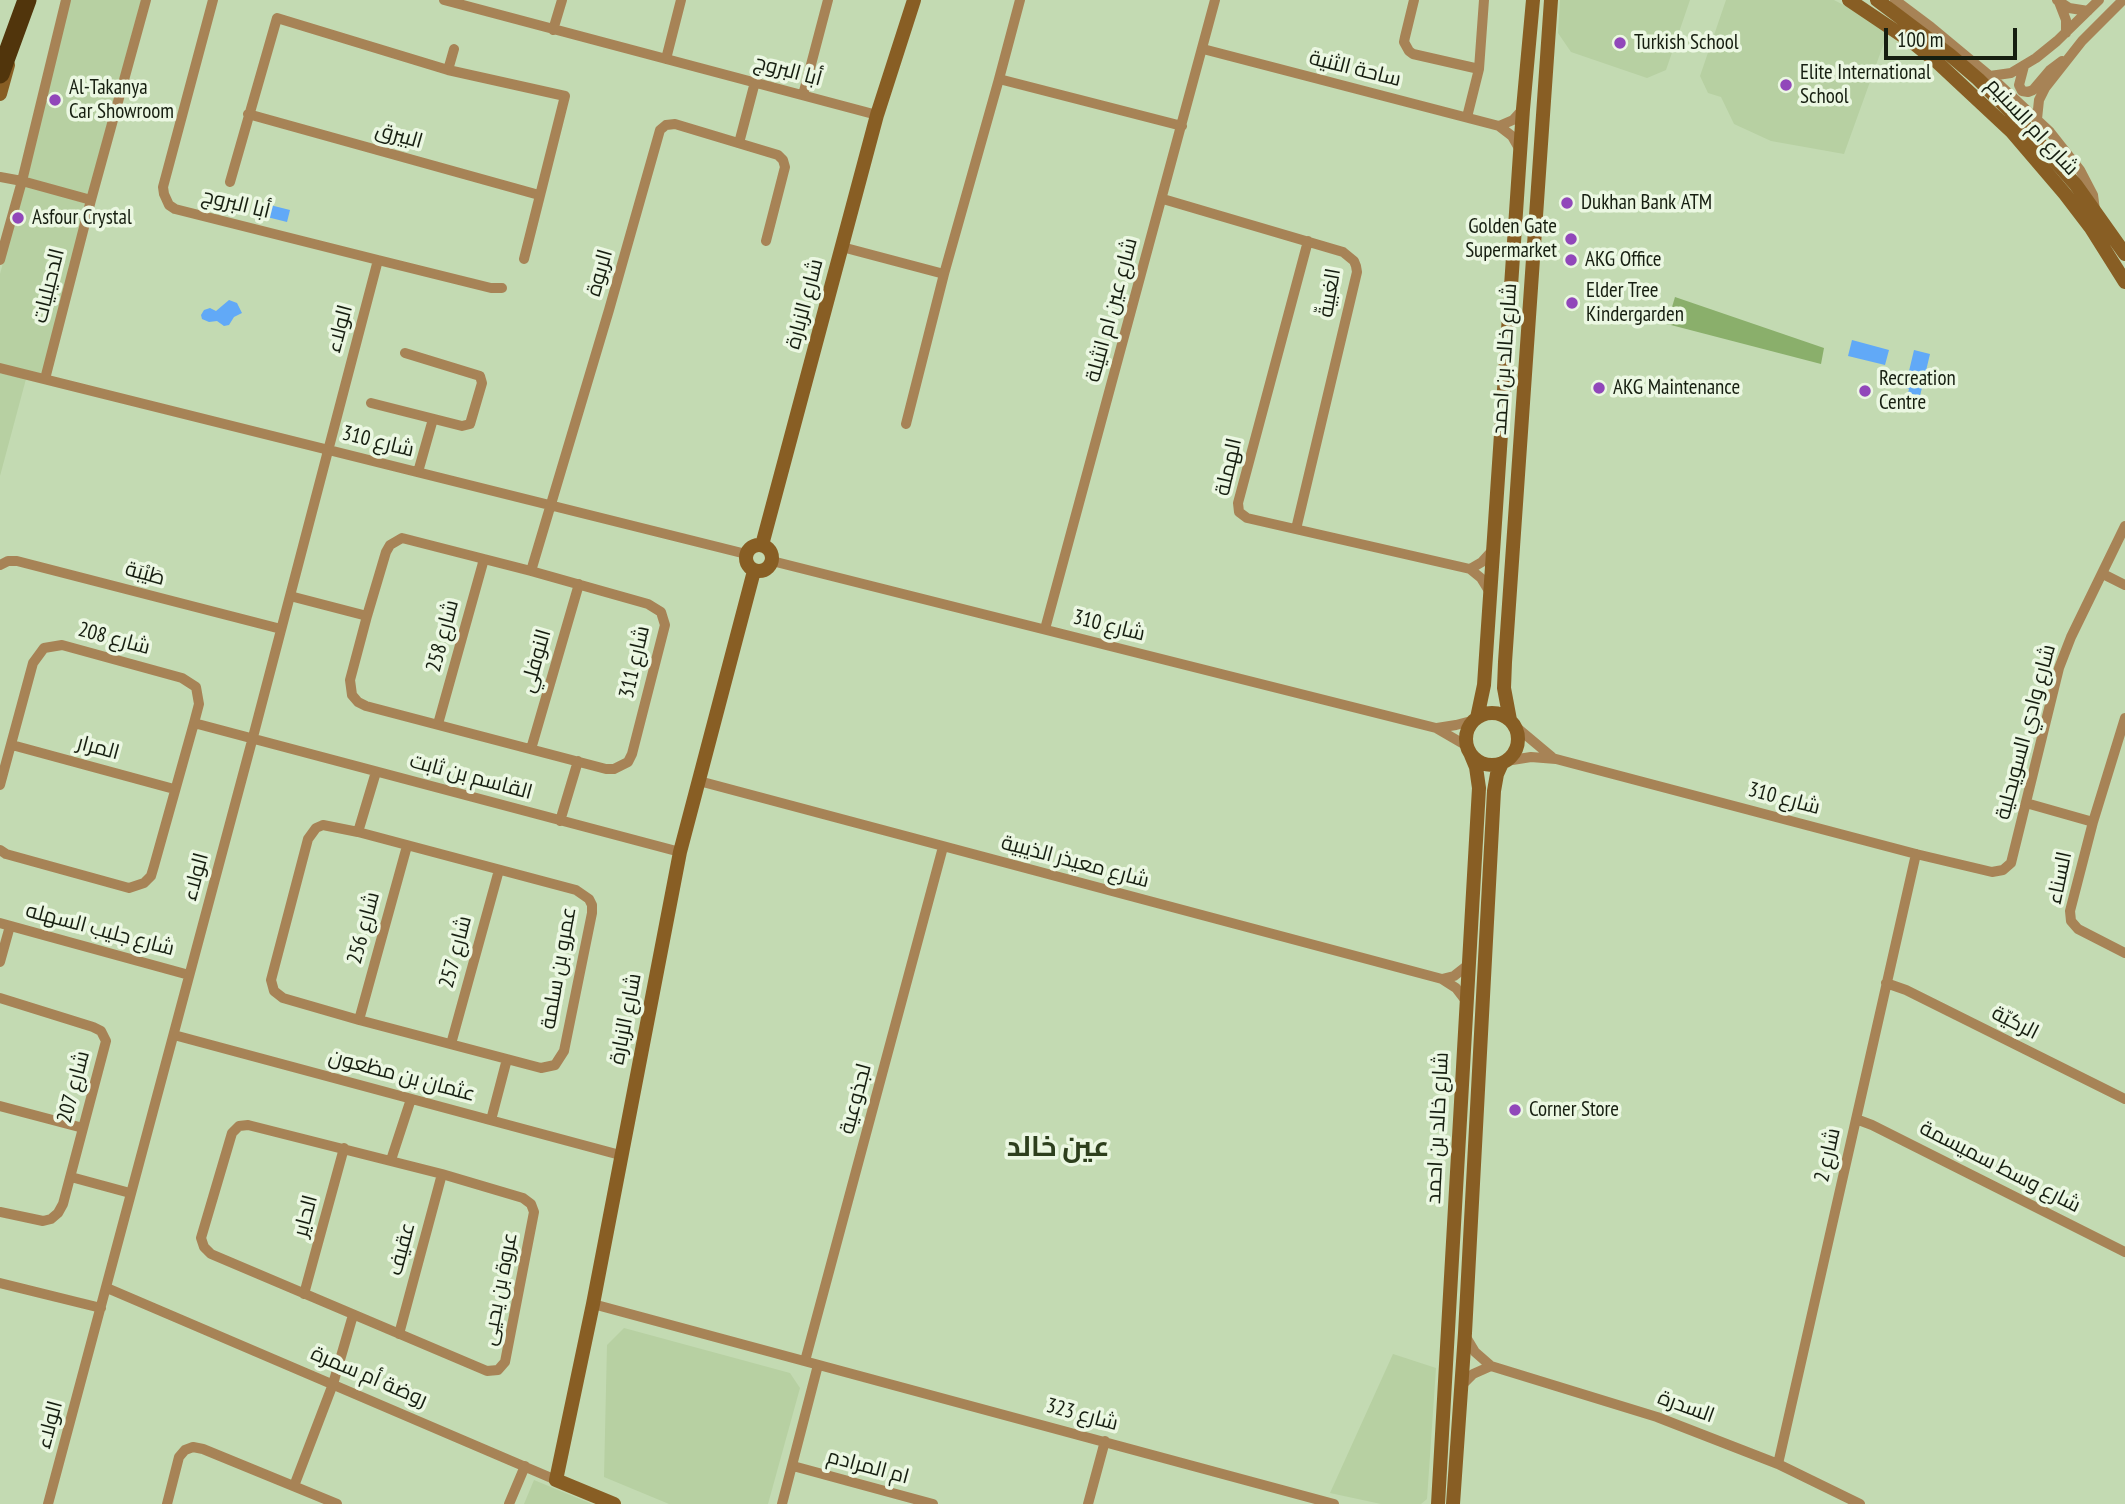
<!DOCTYPE html>
<html>
<head>
<meta charset="utf-8">
<style>
  body { margin:0 }
  #map { position:relative; width:2125px; height:1504px; overflow:hidden; background:#c3dab2; font-family:"PT Sans Narrow",sans-serif }
  canvas { display:block }
  .scale { position:absolute; left:1884px; top:28px; width:133px; height:32px; box-sizing:border-box; border:4px solid #161e10; border-top:0; padding-left:9px; font-size:21px; line-height:24px; white-space:nowrap; color:#161e10; -webkit-text-stroke:5px #ebf7e2; paint-order:stroke }
</style>
</head>
<body>
<div id="map">
<canvas width="2125" height="1504"></canvas>
<div class="scale">100 m</div>
</div>
<script>
const ctx = document.querySelector('canvas').getContext('2d');
ctx.lineJoin = 'round';
function fillPath(path, color) { ctx.fillStyle = color; ctx.fill(path, 'evenodd'); }
const poly = rows => new Path2D(rows.map(r => 'M' + r).join(''));
function strokePath(path, color, width, dash) { ctx.strokeStyle = color; ctx.lineWidth = width; ctx.lineCap = dash ? 'butt' : 'round'; ctx.setLineDash(dash || []); ctx.stroke(path); }
function label(font, color, halo, rows, align = 'center') {
  ctx.font = font + ' "PT Sans Narrow",Cairo,sans-serif'; ctx.lineWidth = 7; ctx.setLineDash([]); ctx.textBaseline = 'middle'; ctx.strokeStyle = halo; ctx.fillStyle = color; for (const [text, x, y, turn = 0] of rows) {
    ctx.save(); ctx.translate(x, y); ctx.rotate((+turn || 0) * Math.PI / 180); ctx.textAlign = isNaN(turn) ? turn : align; if (halo) ctx.strokeText(text, 0, 0); ctx.fillText(text, 0, 0); ctx.restore();
  }
}
fillPath(poly([
  [70,0,141,0,88,195,26,178],
  [1560,0,1690,0,1666,70,1647,78,1571,52,1558,33],
  [1726,0,1834,0,1889,29,1844,154,1771,141,1734,124,1721,97,1708,93,1700,76],
  [24,184,86,202,43,374,0,364,0,274],
  [0,373,26,379,0,476],
  [624,1328,790,1373,800,1388,768,1504,669,1504,604,1477,607,1345],
  [1393,1354,1436,1368,1427,1499,1421,1504,1381,1504,1330,1493],
  [534,1480,592,1504,524,1504]
]), '#b7d0a2');
fillPath(poly([
  [1675,297,1824,348,1821,364,1667,324]
]), '#8aaf6b');
fillPath(poly([
  [266,204,290,210,287,222,263,216],
  [229,300,237,303,242,313,234,317,229,325,224,326,217,321,209,322,202,319,201,315,204,310,210,308,216,311],
  [1852,340,1889,350,1885,365,1848,356],
  [1914,350,1930,354,1920,396,1908,393,1909,389,1905,388]
]), '#61a9f7');
strokePath(poly([
  [213,0,163,187,164,194,169,205,175,209,378,260,491,288,502,288],
  [444,0,877,115],
  [1414,0,1405,37,1404,42,1409,51,1413,54,1479,69],
  [1895,0,1931,27,1990,76,2050,132,2080,170,2093,195,2095,210],
  [2057,0,2069,8,2088,11],
  [2059,2,2066,20,2066,33],
  [553,30,562,0],
  [1203,49,1499,126,1512,136,1520,150],
  [666,59,681,0],
  [2024,66,2019,85,2022,91,2028,92,2033,90,2050,70,2062,61],
  [448,70,454,49],
  [1990,76,2011,73,2036,58,2057,41,2099,0],
  [999,79,1020,0],
  [803,95,828,0],
  [248,114,539,195],
  [1467,117,1479,69,1484,0],
  [2037,119,2039,100,2045,88,2082,41,2123,0],
  [1499,126,1513,120,1523,109],
  [739,143,755,82],
  [0,177,22,181,91,200],
  [230,182,277,18,448,70,565,96,524,259],
  [1163,199,1343,252,1354,261,1356,266,1357,272,1296,529],
  [1308,241,1238,503,1239,512,1247,518,1470,569,1481,578,1489,591],
  [842,247,944,274,999,79,1182,126],
  [0,260,22,181,66,0],
  [0,368,746,554],
  [45,379,91,200,146,0],
  [371,403,462,426,470,424,482,383,480,376,405,353],
  [906,424,944,274],
  [418,472,433,419],
  [402,538,531,571,648,604,661,612,665,625,632,754,628,762,614,769,606,769,366,706,358,702,352,695,350,680,367,616,386,552,390,545,402,538],
  [772,561,1436,728,1467,746],
  [0,565,8,561,17,561,281,629],
  [1470,569,1482,562,1493,550],
  [531,571,609,310,660,130,666,125,675,124,778,155,783,160,785,167,766,241],
  [2103,574,2125,585],
  [290,596,367,616],
  [1045,629,1215,0],
  [2125,718,2093,822,2070,911,2071,921,2078,929,2125,953],
  [194,723,680,852],
  [438,724,484,559],
  [1515,726,1552,757],
  [1437,728,1456,725,1475,720],
  [12,745,174,789],
  [531,749,579,584],
  [1506,761,1531,757,1556,759,1916,854,1992,872,2003,870,2011,863,2059,668,2071,637,2125,526],
  [699,781,1442,979,1456,988,1466,1001],
  [0,785,33,663,44,648,62,645,182,678,196,687,199,704,194,723,154,866,151,876,144,883,129,888,6,854,0,850],
  [2026,803,2093,822],
  [560,821,578,761],
  [323,825,358,832,576,890,589,899,592,905,592,913,564,1051,555,1065,541,1068,359,1020,283,998,274,991,271,980,308,839,316,828,323,825],
  [358,832,376,772],
  [0,923,189,975],
  [0,962,10,926],
  [1442,979,1454,976,1468,965],
  [1886,983,1906,990,2125,1099],
  [0,998,93,1027,101,1031,106,1041,63,1204,58,1213,51,1219,43,1221,0,1212],
  [359,1020,407,846],
  [174,1035,620,1155],
  [451,1044,499,870],
  [0,1106,83,1128],
  [1856,1119,1872,1125,2125,1252],
  [491,1120,507,1059],
  [248,1125,442,1174,523,1198,531,1204,534,1212,505,1362,498,1370,487,1371,211,1254,204,1247,201,1238,232,1133,239,1126,248,1125],
  [391,1160,411,1099],
  [71,1177,130,1193],
  [0,1283,101,1308],
  [107,1288,556,1480],
  [304,1294,344,1148],
  [593,1304,1334,1504],
  [399,1334,442,1174],
  [1466,1337,1475,1352,1491,1366,1657,1417,1778,1464,1860,1504],
  [805,1361,943,847],
  [1462,1385,1473,1374,1491,1366],
  [1778,1464,1916,854],
  [793,1466,933,1504],
  [294,1486,333,1384,353,1315],
  [48,1504,253,737,378,260],
  [167,1504,179,1457,185,1450,193,1447,203,1449,337,1504],
  [509,1504,525,1466],
  [782,1504,818,1365],
  [1088,1504,1105,1441]
]), '#a78356', 10);
strokePath(poly([
  [1849,0,1916,45,1937,62,2012,132,2065,194,2091,228,2125,282],
  [1877,0,1950,55,1978,79,2022,123,2076,185,2125,254],
  [0,94,8,65],
  '746 558a13 13 0 1 1 26 0a13 13 0 1 1-26 0Z',
  [762,545,877,115,914,0],
  '1466 739a26 26 0 1 1 52 0a26 26 0 1 1-52 0Z',
  [1477,718,1484,685,1523,109,1533,0],
  [1510,720,1504,688,1505,662,1551,0],
  [614,1504,556,1480,593,1304,680,852,754,571],
  [1438,1504,1479,788,1476,767,1471,755],
  [1453,1504,1465,1333,1494,791,1497,774,1502,763]
]), '#885e24', 14);
strokePath(poly([
  [0,74,27,0]
]), '#51350c', 19);
for (const [x, y, r, color] of [
  [1620,43,7,"#9147ba"],
  [1786,85,7,"#9147ba"],
  [55,100,7,"#9147ba"],
  [1567,203,7,"#9147ba"],
  [18,218,7,"#9147ba"],
  [1571,239,7,"#9147ba"],
  [1571,260,7,"#9147ba"],
  [1572,303,7,"#9147ba"],
  [1599,388,7,"#9147ba"],
  [1865,391,7,"#9147ba"],
  [1515,1110,7,"#9147ba"]
]) { const dot = new Path2D(); dot.arc(x, y, r, 0, 2 * Math.PI); ctx.fillStyle = color; ctx.fill(dot); strokePath(dot, '#ebf7e2', 2.5); }
label('21px', '#161e10', '#ebf7e2', [
  ["Turkish School",1634,43],
  ["Elite International",1800,73],
  ["School",1800,97],
  ["Al-Takanya",69,88],
  ["Car Showroom",69,112],
  ["Dukhan Bank ATM",1581,203],
  ["Asfour Crystal",32,218],
  ["Golden Gate",1557,227,"right"],
  ["Supermarket",1557,251,"right"],
  ["AKG Office",1585,260],
  ["Elder Tree",1586,291],
  ["Kindergarden",1586,315],
  ["Recreation",1879,379],
  ["Centre",1879,403],
  ["AKG Maintenance",1613,388],
  ["Corner Store",1529,1110]
], 'left');
label('21px', '#161e10', '#ebf7e2', [
  ["ساحة الثنية",1355,69,14],
  ["أبا البروج",788,71,15],
  ["شارع ام السنيم",2032,127,47],
  ["البيرق",399,136,16],
  ["أبا البروج",236,204,14],
  ["الربوة",600,273,-74],
  ["الدحيليات",49,286,-76],
  ["الغبيةّ",1330,293,-80],
  ["شارع الزبارة",805,304,-75],
  ["شارع عين ام انثيلة",1112,310,-75],
  ["الولاء",340,329,-75],
  ["شارع خالد بن احمد",1505,359,-86],
  ["شارع 310",378,442,14],
  ["الهملة",1229,467,-77],
  ["طَيْبَة",145,574,15],
  ["شارع 310",1109,626,14],
  ["شارع 258",443,636,-75],
  ["شارع 208",114,639,15],
  ["النوفلي",536,661,-74],
  ["شارع 311",635,662,-77],
  ["شارع وادي السويحلية",2026,732,-75],
  ["المرار",98,748,15],
  ["القاسم بن ثابت",471,777,15],
  ["شارع 310",1784,799,15],
  ["شارع معيذر الذيبية",1075,862,15],
  ["الولاء",196,877,-75],
  ["السناء",2060,878,-78],
  ["شارع 256",364,928,-75],
  ["شارع جليب السهله",100,930,15],
  ["شارع 257",456,952,-75],
  ["عمرو بن سلمة",559,968,-80],
  ["شارع الزبارة",626,1019,-79],
  ["الركيّة",2015,1023,27],
  ["عثمان بن مظعون",402,1076,15],
  ["شارع 207",74,1087,-75],
  ["لجذوعية",856,1099,-75],
  ["شارع خالد بن احمد",1438,1128,-87],
  ["شارع 2",1828,1155,-77],
  ["شارع وسط سميسمة",2000,1167,27],
  ["الحاير",306,1216,-75],
  ["عقيف",402,1249,-75],
  ["عروة بن يحيى",500,1289,-79],
  ["روضة أم سمرة",369,1377,23],
  ["السدرة",1686,1407,20],
  ["شارع 323",1082,1415,15],
  ["الولاء",50,1425,-75],
  ["ام المرادم",868,1467,15]
]);
label('bold 28px', '#2d3f1d', '#ebf7e2', [
  ["عين خالد",1058,1148]
]);
</script>
</body>
</html>
